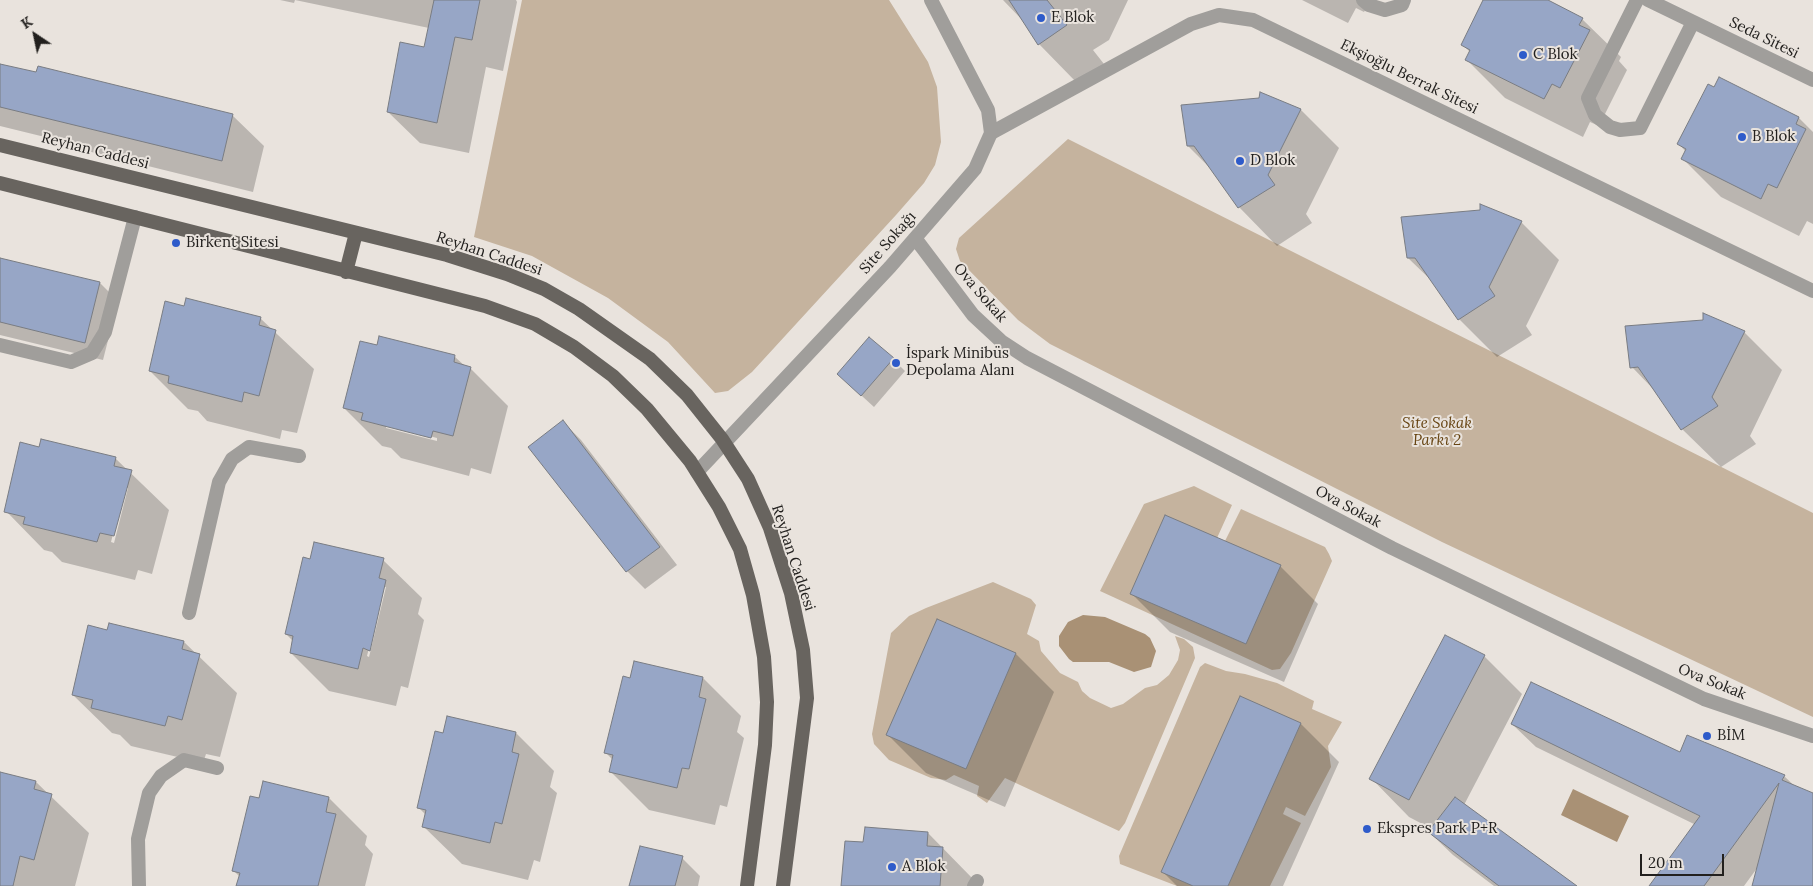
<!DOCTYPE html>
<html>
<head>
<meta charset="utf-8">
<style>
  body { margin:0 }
  #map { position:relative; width:1813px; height:886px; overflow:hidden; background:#e9e3dd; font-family:Lora,serif }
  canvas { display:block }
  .north { position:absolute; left:10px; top:10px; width:50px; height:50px; -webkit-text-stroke:4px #e9e3dd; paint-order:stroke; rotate:326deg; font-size:14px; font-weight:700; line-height:20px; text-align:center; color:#22201e }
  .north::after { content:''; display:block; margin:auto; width:18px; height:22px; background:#22201e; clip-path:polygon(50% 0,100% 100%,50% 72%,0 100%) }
  .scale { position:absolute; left:1640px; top:854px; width:84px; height:22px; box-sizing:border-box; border:2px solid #22201e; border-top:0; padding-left:6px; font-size:15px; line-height:18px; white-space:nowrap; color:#22201e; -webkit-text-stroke:4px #e9e3dd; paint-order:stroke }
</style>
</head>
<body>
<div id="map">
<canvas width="1813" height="886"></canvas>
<div class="north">K</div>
<div class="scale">20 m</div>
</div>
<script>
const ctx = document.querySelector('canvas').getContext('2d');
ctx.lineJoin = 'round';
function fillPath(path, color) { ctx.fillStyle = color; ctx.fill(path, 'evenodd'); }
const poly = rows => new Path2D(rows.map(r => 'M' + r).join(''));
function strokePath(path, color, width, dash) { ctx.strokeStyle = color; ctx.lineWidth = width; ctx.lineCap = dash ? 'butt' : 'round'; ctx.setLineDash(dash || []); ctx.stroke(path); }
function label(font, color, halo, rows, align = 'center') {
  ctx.font = font + ' Lora,serif'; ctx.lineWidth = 4; ctx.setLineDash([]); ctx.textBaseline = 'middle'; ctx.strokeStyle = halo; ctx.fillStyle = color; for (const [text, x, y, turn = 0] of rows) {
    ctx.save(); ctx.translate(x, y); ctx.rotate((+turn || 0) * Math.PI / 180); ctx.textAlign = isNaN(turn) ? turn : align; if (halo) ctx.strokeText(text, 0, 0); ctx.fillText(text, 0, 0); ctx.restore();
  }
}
fillPath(poly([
  [522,0,889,0,928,62,937,87,941,142,935,165,924,183,896,215,752,372,728,391,715,393,668,342,608,298,532,256,474,237],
  [1068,139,1813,513,1813,717,1442,542,1050,344,1018,320,960,261,956,249,959,238],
  [1194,486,1232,505,1217,538,1225,541,1241,509,1325,547,1329,554,1332,561,1291,653,1280,669,1272,670,1100,591,1144,504],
  [993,582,1031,599,1036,605,1027,634,1039,641,1041,651,1060,673,1078,682,1082,691,1090,698,1111,708,1123,704,1145,688,1157,685,1169,675,1178,660,1180,650,1175,636,1184,639,1193,647,1195,658,1125,823,1119,831,1005,778,987,803,977,796,979,786,954,775,946,780,931,778,889,760,874,744,872,734,891,633,909,616,926,608],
  [1205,663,1226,671,1245,674,1277,683,1314,701,1312,709,1342,722,1328,746,1331,767,1305,816,1286,807,1283,814,1301,823,1270,886,1177,886,1120,864,1119,856,1200,667]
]), '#c5b39e');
fillPath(poly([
  [1083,615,1105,617,1145,634,1150,638,1156,651,1151,667,1134,672,1109,662,1073,662,1069,659,1059,646,1059,636,1068,622],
  [1573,789,1629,816,1617,842,1561,815]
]), '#a99175');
fillPath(poly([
  [280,0,516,0,517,2,503,71,486,67,469,153,420,143,388,112,425,48,429,28,295,0,294,3],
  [1003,0,1128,0,1109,40,1093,50,1104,64,1077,83,1039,44,1026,24],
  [1302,0,1371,0,1364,12,1356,8,1348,23],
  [1485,0,1545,0,1582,19,1621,57,1619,61,1627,70,1599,126,1590,122,1583,137,1505,98,1466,59,1470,52,1462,44],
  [0,65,232,115,264,146,253,192,59,144,53,139,0,126],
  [1261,94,1301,110,1339,148,1306,214,1312,223,1277,246,1239,207,1214,172,1188,146,1260,99],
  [1799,118,1813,132,1813,224,1807,221,1799,236,1721,197,1683,159,1686,152,1679,144],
  [1521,222,1559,260,1526,326,1532,335,1497,357,1459,319,1435,284,1408,258],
  [0,259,100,283,118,301,103,360,0,335],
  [185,307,260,318,314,369,297,433,282,430,280,439,207,421,198,411,188,409,150,371],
  [1744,332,1782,370,1750,436,1756,444,1721,467,1682,429,1658,394,1632,367],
  [380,337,455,357,465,366,470,368,508,406,491,474,471,468,469,476,401,458,391,448,382,446,344,408,378,346],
  [386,425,437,438,437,441,386,428],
  [893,359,905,371,874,407,851,386],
  [563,422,581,440,677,565,645,589,627,571,530,448],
  [40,448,115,458,169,510,152,574,138,570,135,580,62,562,52,552,44,550,6,511],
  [125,488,128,488,114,543,111,542],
  [311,560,383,560,422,598,418,614,424,620,408,688,401,686,396,706,329,691,291,653,293,641,286,634],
  [384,587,386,587,369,657,367,656],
  [1280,566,1318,604,1284,682,1170,632,1132,594],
  [108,632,184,642,237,693,220,757,206,754,203,763,131,746,120,735,112,733,73,695],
  [1016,654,1054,692,1005,807,926,773,888,735],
  [1484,656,1522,694,1464,805,1575,886,1494,886,1453,855,1429,832,1432,829,1409,817,1371,778],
  [635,662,703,678,741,716,737,732,744,738,727,807,720,805,715,825,649,810,610,771,613,760,606,753],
  [1241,698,1301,724,1339,762,1283,886,1177,886,1163,872],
  [448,717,516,733,554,771,550,787,557,793,540,862,534,860,528,880,462,864,423,826,426,815,419,808],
  [1512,724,1681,754,1784,776,1803,794,1813,794,1813,886,1754,886,1774,845,1744,886,1651,886,1696,825,1536,747],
  [0,773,36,782,89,833,75,886,0,886],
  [264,782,329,798,367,836,365,845,373,854,365,886,238,886,240,877,234,871],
  [928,833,974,880,973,886,843,886,865,844],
  [682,858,700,876,698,886,631,886]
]), '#0003');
const building = poly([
  [434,0,480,0,472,40,455,37,437,123,387,112,400,42,424,47,434,0],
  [1009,0,1047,0,1067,25,1038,45,1009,0],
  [1483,0,1548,0,1583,18,1579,25,1590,30,1560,88,1552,84,1544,99,1465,60,1470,50,1461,45,1483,0],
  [0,64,36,72,38,66,233,114,222,161,0,107,0,64],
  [1719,77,1799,117,1796,124,1806,129,1777,188,1768,184,1761,199,1681,159,1686,149,1677,144,1708,84,1714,87,1719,77],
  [1260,92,1301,109,1268,175,1275,185,1238,208,1194,146,1187,146,1181,105,1259,98,1260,92],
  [1480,204,1522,221,1489,287,1495,296,1458,320,1415,258,1407,258,1401,217,1480,210,1480,204],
  [0,258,100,282,85,343,0,322,0,258],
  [186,298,261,317,259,325,276,330,259,396,244,392,242,402,168,383,169,376,149,371,165,301,184,306,186,298],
  [1703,313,1745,331,1712,397,1718,406,1681,430,1638,367,1630,368,1625,326,1703,320,1703,313],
  [379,336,455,355,454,362,471,367,453,436,433,431,431,438,361,420,363,413,343,408,360,341,377,345,379,336],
  [869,337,894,358,861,396,837,374,869,337],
  [563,420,660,547,626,572,528,447,563,420],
  [41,439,116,457,114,466,132,470,114,536,100,533,97,542,23,524,25,517,4,512,20,442,39,447,41,439],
  [1165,515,1281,565,1246,644,1130,594,1165,515],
  [314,542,384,558,379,578,386,580,370,651,363,648,358,669,290,653,293,636,285,634,303,557,310,559,314,542],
  [937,619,1016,653,966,769,886,735,937,619],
  [109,623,184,641,182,649,200,654,182,720,168,716,165,726,91,708,93,700,72,695,88,625,107,630,109,623],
  [1445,635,1485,655,1409,800,1369,779,1445,635],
  [634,661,703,677,699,697,706,699,689,769,682,768,677,788,609,772,613,755,604,753,623,676,630,678,634,661],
  [1531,682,1680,752,1687,735,1785,775,1782,780,1813,793,1813,886,1752,886,1779,783,1704,886,1649,886,1700,816,1511,724,1531,682],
  [1240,696,1301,723,1228,886,1193,886,1161,872,1240,696],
  [447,716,516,732,512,752,519,754,502,824,495,822,490,843,422,827,426,810,417,808,435,731,443,733,447,716],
  [0,772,36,781,34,789,52,794,34,860,20,856,13,886,0,886,0,772],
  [263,781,329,797,326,812,336,814,318,886,236,886,240,873,232,871,250,796,259,798,263,781],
  [1455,797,1577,886,1499,886,1428,832,1455,797],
  [865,827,928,832,927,846,943,847,940,886,841,886,845,841,863,842,865,827],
  [640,846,683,856,675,886,629,886,640,846]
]);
fillPath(building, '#97a6c6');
strokePath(building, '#797c82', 1);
strokePath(poly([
  [1363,0,1369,5,1385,10,1402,5,1404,0],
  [1637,0,1588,98,1595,115,1610,127,1620,130,1640,128,1693,22],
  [1648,0,1813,80],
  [991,133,1191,24,1219,15,1253,20,1813,291],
  [0,345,71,362,92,353,105,332,135,217],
  [189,613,219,482,232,459,249,447,299,456],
  [139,886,138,839,149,793,161,776,184,760,217,768],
  [974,886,977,881]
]), '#a09e9b', 14);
strokePath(poly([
  [915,238,973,315,1001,341,1027,358,1392,548,1704,699,1813,736],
  [697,472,890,267,975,169,991,133,988,110,931,0]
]), '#a09e9b', 14);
strokePath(poly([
  [0,145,447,255,507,274,544,289,579,309,650,359,687,395,722,439,748,479,770,528,791,593,803,650,807,698,783,886],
  [0,183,485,306,535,324,574,347,613,376,647,409,690,461,719,507,740,549,753,595,764,657,767,702,765,745,747,886],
  [346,272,356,233]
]), '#68645f', 14);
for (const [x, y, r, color] of [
  [1041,18,5,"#2e5bca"],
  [1523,55,5,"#2e5bca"],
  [1742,137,5,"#2e5bca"],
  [1240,161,5,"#2e5bca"],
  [176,243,5,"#2e5bca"],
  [896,363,5,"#2e5bca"],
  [1707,736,5,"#2e5bca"],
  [1367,829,5,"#2e5bca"],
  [892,867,5,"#2e5bca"]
]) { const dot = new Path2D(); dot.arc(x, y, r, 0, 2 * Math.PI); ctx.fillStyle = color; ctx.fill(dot); strokePath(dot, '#e9e3dd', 2); }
label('15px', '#22201e', '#e9e3dd', [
  ["E Blok",1051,18],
  ["C Blok",1533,55],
  ["B Blok",1752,137],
  ["D Blok",1250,161],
  ["Birkent Sitesi",186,243],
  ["İspark Minibüs",906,354],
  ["Depolama Alanı",906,371],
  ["BİM",1717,736],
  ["Ekspres Park P+R",1377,829],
  ["A Blok",902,867]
], 'left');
label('15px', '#22201e', '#e9e3dd', [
  ["Seda Sitesi",1764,38,26],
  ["Ekşioğlu Berrak Sitesi",1409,77,26],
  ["Reyhan Caddesi",95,151,14],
  ["Site Sokağı",888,243,-49],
  ["Reyhan Caddesi",489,254,18],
  ["Ova Sokak",980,293,49],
  ["Ova Sokak",1348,507,28],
  ["Reyhan Caddesi",793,558,72],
  ["Ova Sokak",1712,682,22]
]);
label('italic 15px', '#674412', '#e9e3dd', [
  ["Site Sokak",1437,424],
  ["Parkı 2",1437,441]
]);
</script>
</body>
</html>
